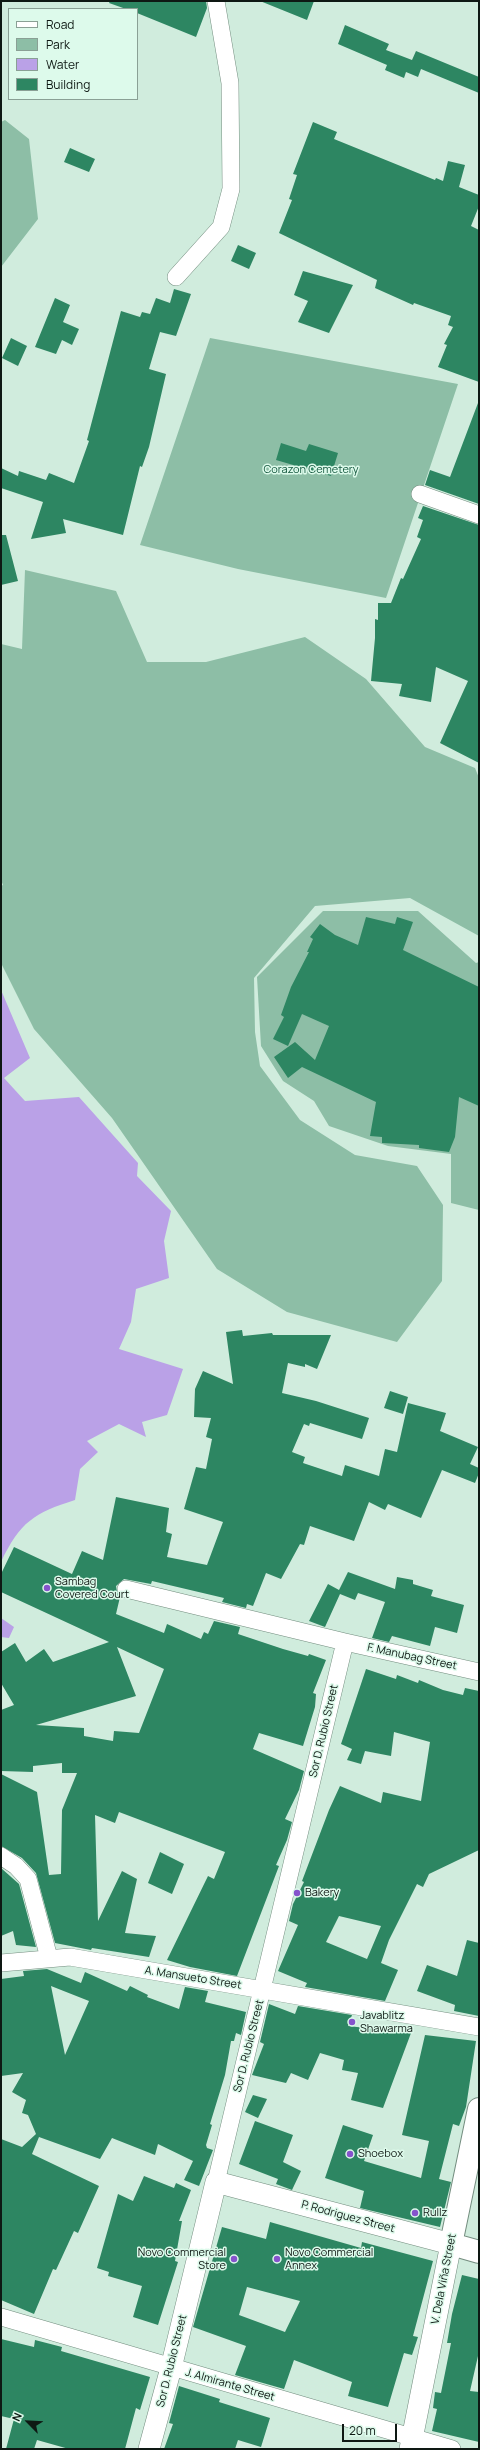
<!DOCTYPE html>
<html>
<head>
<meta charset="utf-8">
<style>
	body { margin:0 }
	#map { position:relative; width:480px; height:2450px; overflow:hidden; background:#d0ecdd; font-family:Manrope,sans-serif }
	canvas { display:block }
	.frame { position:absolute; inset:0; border:2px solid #0e1813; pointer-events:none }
	.legend { position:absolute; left:8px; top:8px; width:130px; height:92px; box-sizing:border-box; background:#ddfaeb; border:1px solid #8aa095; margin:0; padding:5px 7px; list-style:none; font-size:12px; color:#0e1813 }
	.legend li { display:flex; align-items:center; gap:8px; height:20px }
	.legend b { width:20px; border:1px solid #8aa095 }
	.north { position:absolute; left:8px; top:2402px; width:40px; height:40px; -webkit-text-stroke:3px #ddfaeb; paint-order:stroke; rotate:294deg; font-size:11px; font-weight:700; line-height:16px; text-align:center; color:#0e1813 }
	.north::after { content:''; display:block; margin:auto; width:14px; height:18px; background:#0e1813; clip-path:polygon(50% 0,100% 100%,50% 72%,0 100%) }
	.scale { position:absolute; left:342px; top:2424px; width:55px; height:18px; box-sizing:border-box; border:2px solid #0e1813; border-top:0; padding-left:5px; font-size:12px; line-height:14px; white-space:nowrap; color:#0e1813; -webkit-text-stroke:3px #ddfaeb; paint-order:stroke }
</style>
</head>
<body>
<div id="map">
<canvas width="480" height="2450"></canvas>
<div class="frame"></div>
<ul class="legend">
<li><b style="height:5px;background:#fff"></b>Road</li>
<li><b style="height:11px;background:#8dbea6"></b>Park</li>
<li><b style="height:11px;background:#baa1e7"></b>Water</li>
<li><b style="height:11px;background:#2d8662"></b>Building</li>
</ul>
<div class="north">N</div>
<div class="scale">20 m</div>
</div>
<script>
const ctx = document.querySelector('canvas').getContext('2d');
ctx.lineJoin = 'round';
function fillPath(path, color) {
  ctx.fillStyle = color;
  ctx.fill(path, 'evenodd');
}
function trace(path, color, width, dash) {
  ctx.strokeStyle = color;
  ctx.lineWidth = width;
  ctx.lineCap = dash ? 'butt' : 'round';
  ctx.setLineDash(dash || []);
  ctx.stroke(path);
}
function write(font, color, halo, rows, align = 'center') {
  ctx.font = font + ' Manrope,sans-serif';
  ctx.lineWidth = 3;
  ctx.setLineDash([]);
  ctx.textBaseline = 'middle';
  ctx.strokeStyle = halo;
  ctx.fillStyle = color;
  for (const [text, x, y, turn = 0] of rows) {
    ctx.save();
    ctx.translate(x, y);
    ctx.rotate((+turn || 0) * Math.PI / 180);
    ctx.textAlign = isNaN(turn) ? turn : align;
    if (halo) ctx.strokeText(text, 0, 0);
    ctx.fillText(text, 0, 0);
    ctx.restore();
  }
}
fillPath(new Path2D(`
	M5 120 29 139 38 219 1 267V122Z
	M210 338 458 384 386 598 238 569 140 545Z
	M25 570 116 591 147 662H206L305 637 366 679 425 747 475 768 479 778V936L410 898 315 906 254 978 255 1032 260 1066 300 1120 355 1155 417 1166 443 1205 442 1281 397 1342 287 1312 217 1269 112 1118 34 1029 1 963V886L3 885 1 880V644L22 649Z
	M323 911H418L476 963 479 962V1210L451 1203V1154L388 1146 329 1126 314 1101 283 1081 261 1046 257 977Z`), '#8dbea6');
fillPath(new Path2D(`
	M1 990 30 1058 4 1078 25 1101 79 1097 138 1163 137 1176 171 1211 164 1241 169 1278 136 1289 131 1322 119 1349 183 1369 167 1415 142 1422 146 1437 119 1424 87 1441 98 1452 80 1469 75 1500C34 1513 20 1522 1 1562Z
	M1 1618 14 1627 9 1638 1 1637Z`), '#baa1e7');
fillPath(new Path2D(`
	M110 1H206L207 8 196 37 137 13V9H126L109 3Z
	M260 1H314L307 20Z
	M345 25 389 44 386 50 412 60 416 51 479 77V93L421 69 418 77 406 72 404 78 385 70 387 65 338 44Z
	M313 122 337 132 334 139 435 180 436 178 443 181 448 161 465 165 459 187 479 195V206L471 226 479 230V382L438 367 447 345 444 344 453 327 448 325 451 316 414 303 413 305 375 288 377 280 279 233 292 200 289 199 297 175 293 174Z
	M70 148 95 159 89 172 64 162Z
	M238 245 256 253 249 269 231 261Z
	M303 271 353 285 329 333 298 322 308 301 294 295Z
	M174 289 191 294 176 336 160 332 149 369 166 374 149 447 142 467 140 466 123 535 63 519 66 533 31 539 43 502 1 488V468L18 476 19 471 46 480 49 473 74 483 89 441 87 440 121 311 140 317 142 312 150 314 156 298 170 303Z
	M55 298 70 305 63 322 79 329 72 345 62 340 56 354 35 347Z
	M11 338 27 346 18 366 2 358Z
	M478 403H479V504L425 485 430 470 450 477Z
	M281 443 306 451 309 444 338 453 331 476 276 460Z
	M423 506 479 525V763L440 743 468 681 436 667 431 702 399 696 402 684 371 681 375 638V619L378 620V603H391L401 578 403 579 421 539 417 537 423 520 418 518Z
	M1 535H6L18 581 1 585Z
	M366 917 395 924 397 917 413 922 403 950 479 987V1106L459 1097 455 1137 449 1152 419 1148V1145L382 1143V1137L370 1136 376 1102 302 1067 288 1078 274 1057 295 1042 315 1060 329 1026 302 1014 288 1046 273 1039 284 1017 281 1015 291 987 309 952H307L313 939 310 937 320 924 335 935 358 945Z
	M242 1330 243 1336 272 1333 273 1335H331L317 1369 305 1364V1367L288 1363 282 1393 316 1401 369 1418 362 1439 310 1423 309 1426 304 1424 292 1452 305 1457 303 1463 342 1476 345 1465 379 1476 385 1449 397 1452 408 1403 446 1413 440 1431 478 1447 470 1464 479 1468V1473L475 1483 442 1470 421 1518 388 1504 385 1510 369 1502 354 1541 310 1526 304 1545 300 1544 281 1579 266 1573 253 1606 247 1604 246 1608 222 1602 224 1598 152 1581 151 1584 124 1579 116 1586 117 1592 120 1597 116 1614 164 1633 167 1624 201 1639 204 1632 208 1634 214 1621 240 1627 238 1634 283 1649 308 1656 309 1654 326 1660 313 1693 316 1694 315 1707 303 1746 259 1733 253 1749 304 1771 299 1790 285 1819 292 1822 287 1840 276 1865 279 1866 237 1976 190 1967 167 1960 208 1876 214 1879 225 1852 119 1812 115 1823 95 1815 98 1921 122 1871 137 1879 125 1933 156 1936 149 1957 92 1948 91 1950 55 1943 36 1873 22 1858 1 1846V1774L37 1792 49 1875 61 1874 62 1810 77 1773H62V1763L33 1766V1772L1 1771V1710L14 1705 1 1683V1652L15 1643 26 1662 44 1649 53 1662 109 1642 1 1592V1574L14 1547 72 1574 82 1551 103 1560 116 1497 169 1508 166 1532 172 1534 167 1557 207 1565 223 1522 184 1509 196 1467 206 1469 212 1439 206 1437 211 1418 194 1417 195 1389 203 1371 233 1384 226 1332ZM117 1647 164 1669 139 1733 114 1731 113 1741 84 1736V1728L36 1725 136 1696Z
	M390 1391 408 1397 403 1414 384 1408Z
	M348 1572 395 1589 397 1577 413 1580V1584L433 1590 431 1596 464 1605 457 1633 435 1627 430 1646 392 1636 389 1642 372 1638 385 1602 358 1593 355 1600 340 1594 325 1627 309 1621 328 1584 339 1590Z
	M366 1669 396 1679 397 1675 418 1683 419 1680 443 1690 463 1695 465 1688 479 1691V1850L429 1874 423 1887 417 1884 389 1940 381 1963 398 1970 385 2001 305 1987 307 1983 278 1971 298 1925 289 1921 293 1904 304 1882 302 1881 329 1810 340 1786 381 1803 383 1792 421 1801 430 1742 394 1732 391 1756 365 1751 361 1764 347 1760 352 1749 341 1744ZM339 1916 381 1926 367 1959 326 1942Z
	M160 1852 184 1864 172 1894 148 1883Z
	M1 1868 19 1884 36 1947 16 1945 13 1931 1 1936Z
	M467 1940 479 1943V2016L454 2011 455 2005 417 1991 427 1965 457 1976Z
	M47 1969 81 1983 85 1972 127 1991 130 1986 148 1995 147 1997 179 2009 185 1987 208 1991 205 2002 246 2012 241 2035 236 2033 234 2041H231L225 2075 210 2124 212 2125 206 2145 207 2148 213 2150 199 2186 184 2180 193 2161 158 2144 155 2155 112 2138 100 2159 39 2137 32 2154 99 2186 78 2233 74 2231 56 2270 53 2269 34 2314 1 2300V2139L22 2147 36 2134 28 2115 22 2113 26 2100 12 2092 23 2073 1 2076V1979L24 1976 23 1971ZM51 1986 89 2001 65 2055Z
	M269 2004 295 2014 298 2006 352 2015 348 2026 411 2033 383 2108 351 2100 358 2073 342 2070 344 2060 320 2053 308 2080 291 2073 286 2083 252 2075 264 2044 260 2042Z
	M425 2035 476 2041 466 2107 459 2126 453 2124 439 2179 451 2182 440 2227 360 2208 364 2191 325 2178 343 2125 373 2135 364 2161 421 2178 429 2141 402 2135Z
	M253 2095 267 2099 258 2118 245 2112Z
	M255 2121 293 2135 283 2162 301 2171 292 2190 276 2184 278 2179 239 2164Z
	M144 2176 174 2188 176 2183 191 2190 179 2221H182L175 2261 178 2262 158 2325 133 2317 142 2286 108 2276 109 2272 97 2268 118 2194 133 2201Z
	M270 2222 361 2248 362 2242 433 2261 413 2336 418 2337 412 2355 404 2353 388 2407 348 2396 352 2382 294 2360 284 2389 235 2375 246 2346 193 2327 222 2227 266 2239ZM247 2287 300 2301 285 2332 239 2315Z
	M462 2275 479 2279 478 2356 470 2391 479 2392V2442L432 2431 437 2409 433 2408 435 2392 441 2393 451 2343H447L452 2314Z
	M1 2339 34 2347 35 2340 62 2347 61 2351 150 2377 140 2410 136 2408 125 2449H69L37 2440 34 2449H6L14 2419 1 2416Z
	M179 2386 220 2399 219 2402 270 2418 261 2447 238 2440 235 2449H164L173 2424 169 2423Z`), '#2d8662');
const minor = new Path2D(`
	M176 277 221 227 231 189 230 83 216 1
	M420 494 479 515
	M126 1589 345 1642 479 1672
	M1 1856 16 1866 28 1879 49 1958
	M1 1963 70 1957 479 2027
	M216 2182 345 1642
	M1 2317 452 2449`);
const tertiary = new Path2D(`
	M149 2449 171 2368 216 2182 451 2244 410 2449`);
const secondary = new Path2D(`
	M479 2109 451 2244 479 2252`);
trace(minor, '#738d7f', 18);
trace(tertiary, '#738d7f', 22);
trace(secondary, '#738d7f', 24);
trace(minor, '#fff', 17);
trace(tertiary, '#fff', 21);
trace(secondary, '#fff', 22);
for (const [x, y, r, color] of [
	[47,1588,4,"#8653cc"],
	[297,1893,4,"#8653cc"],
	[352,2022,4,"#8653cc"],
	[350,2154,4,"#8653cc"],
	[415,2213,4,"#8653cc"],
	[234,2259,4,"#8653cc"],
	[277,2259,4,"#8653cc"]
]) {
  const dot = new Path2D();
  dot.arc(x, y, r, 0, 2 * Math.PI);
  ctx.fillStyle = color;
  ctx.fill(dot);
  trace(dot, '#ddfaeb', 1.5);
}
write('11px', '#14573e', '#ddfaeb', [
	["Corazon Cemetery",311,470]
]);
write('11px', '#0e1813', '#ddfaeb', [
	["Sambag",55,1582],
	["Covered Court",55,1595],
	["Bakery",305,1893],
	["Javablitz",360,2016],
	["Shawarma",360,2029],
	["Shoebox",358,2154],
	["Rullz",423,2213],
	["Novo Commercial",226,2253,"right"],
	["Store",226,2266,"right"],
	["Novo Commercial",285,2253],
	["Annex",285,2266]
], 'left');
write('11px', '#0e1813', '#ddfaeb', [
	["F. Manubag Street",412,1657,12],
	["Sor D. Rubio Street",324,1731,-77],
	["A. Mansueto Street",193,1978,9],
	["Sor D. Rubio Street",249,2046,-76],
	["P. Rodriguez Street",348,2217,15],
	["V. Dela Viña Street",444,2279,-79],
	["Sor D. Rubio Street",172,2361,-76],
	["J. Almirante Street",230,2385,16]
]);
</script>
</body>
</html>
